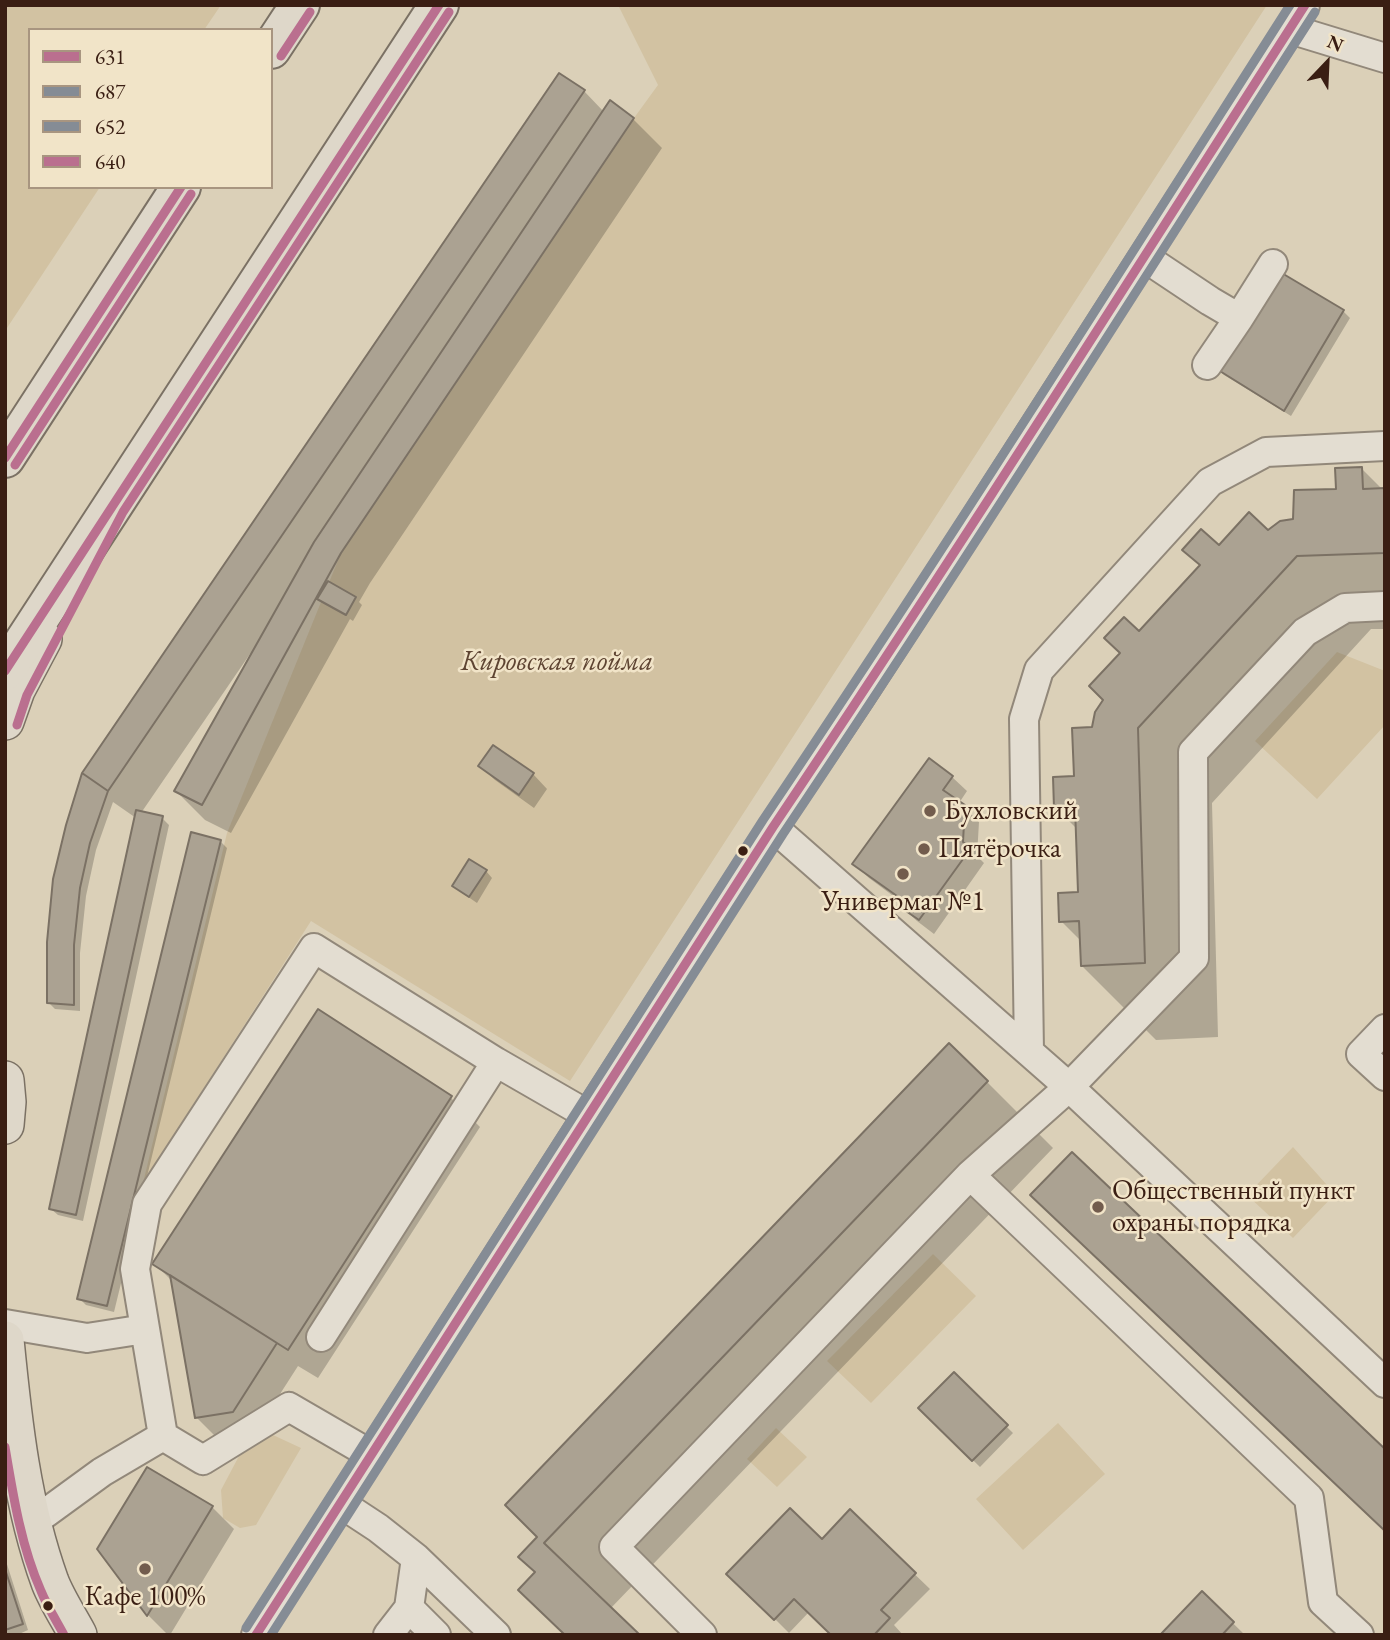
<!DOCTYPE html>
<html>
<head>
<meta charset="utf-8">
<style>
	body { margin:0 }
	#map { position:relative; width:1390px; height:1640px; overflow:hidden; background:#dbd0b8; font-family:"EB Garamond",serif }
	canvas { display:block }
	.frame { position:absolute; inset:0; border:7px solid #3a1e13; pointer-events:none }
	.legend { position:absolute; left:28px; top:28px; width:245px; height:161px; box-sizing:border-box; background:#f1e4c8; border:2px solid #a89580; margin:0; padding:9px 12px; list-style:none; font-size:21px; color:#3a1e13 }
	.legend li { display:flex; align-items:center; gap:14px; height:35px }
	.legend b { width:35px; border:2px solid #a89580 }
	.north { position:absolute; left:1292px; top:28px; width:70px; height:70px; -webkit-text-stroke:5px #f1e4c8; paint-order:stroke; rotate:23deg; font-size:19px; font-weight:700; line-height:28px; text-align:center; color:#3a1e13 }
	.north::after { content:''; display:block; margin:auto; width:24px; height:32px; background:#3a1e13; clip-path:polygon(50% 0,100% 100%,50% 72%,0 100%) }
</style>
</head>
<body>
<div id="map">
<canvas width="1390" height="1640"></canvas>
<div class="frame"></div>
<ul class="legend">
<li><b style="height:9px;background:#ba6f8f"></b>631</li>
<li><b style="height:9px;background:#858c95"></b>687</li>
<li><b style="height:9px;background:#858c95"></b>652</li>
<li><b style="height:9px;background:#ba6f8f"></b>640</li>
</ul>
<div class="north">N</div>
</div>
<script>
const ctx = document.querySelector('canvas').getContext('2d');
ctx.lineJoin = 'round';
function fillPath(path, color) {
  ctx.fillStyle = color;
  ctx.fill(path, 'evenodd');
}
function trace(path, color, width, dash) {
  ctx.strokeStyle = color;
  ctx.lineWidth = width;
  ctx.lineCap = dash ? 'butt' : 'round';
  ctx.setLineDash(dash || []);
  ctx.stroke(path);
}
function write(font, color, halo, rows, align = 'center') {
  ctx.font = font + ' "EB Garamond",serif';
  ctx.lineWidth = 5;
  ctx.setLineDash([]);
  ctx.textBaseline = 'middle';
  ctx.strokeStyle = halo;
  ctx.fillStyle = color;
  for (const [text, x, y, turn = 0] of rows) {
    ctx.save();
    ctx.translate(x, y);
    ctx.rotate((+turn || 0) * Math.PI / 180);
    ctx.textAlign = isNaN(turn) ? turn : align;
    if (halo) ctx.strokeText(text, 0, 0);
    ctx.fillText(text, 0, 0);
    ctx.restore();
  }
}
fillPath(new Path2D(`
	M5 5H221L204 30H30V187H100L5 331Z
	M618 5H1267L570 1081 311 921 143 1183 227 833 341 553 634 118 658 85Z
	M1337 652 1385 671V725L1317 799 1255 741Z
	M1293 1147 1335 1194 1293 1238 1247 1195Z
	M933 1254 976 1296 871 1403 827 1361Z
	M1058 1423 1105 1474 1023 1550 976 1499Z
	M776 1428 807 1457 777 1487 747 1459Z
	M273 1435 301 1448 256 1525 240 1528 223 1518 221 1490 239 1456Z`), '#d2c2a2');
fillPath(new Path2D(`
	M584 91 604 112 633 119 662 148 370 583 359 602 362 605 353 621 350 619 231 833 205 820 176 791 252 655 250 654 141 813 162 818 169 825 83 1221 58 1215 51 1209 136 818 113 802 96 850 86 896 80 953V1011L55 1009 48 1002 68 825Z
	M1343 311 1350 318 1291 416 1224 375 1217 368Z
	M1362 469 1383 490H1385V629H1371L1212 803 1218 1037 1156 1040 1082 966 1081 941 1061 921 1079 894 1077 829 1055 807 1076 778 1093 729 1139 634 1201 566 1185 550 1219 547 1268 532 1295 521 1338 491Z
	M480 766 533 774 547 789 534 808 495 780Z
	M952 777 967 791 959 803 979 822 977 856 984 863 934 934 917 921 902 907 904 904 869 878 855 864Z
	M220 841 227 848 114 1312 86 1305 79 1298Z
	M486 871 492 878 477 903 461 892 454 886Z
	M318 1011 451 1098 480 1127 318 1378 298 1366 255 1433 219 1440 197 1418 173 1282 154 1263Z
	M987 1082 1053 1148 610 1609 537 1572 521 1557Z
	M1033 1195 1385 1451V1531L1088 1250Z
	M954 1375 1013 1433 980 1467 920 1408Z
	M212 1507 234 1529 170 1635H168L148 1615 100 1549Z
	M850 1512 930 1589 894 1625 903 1635H833L809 1612 789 1633 729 1573 822 1541Z
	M5 1558 28 1630 17 1635H5Z
	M1202 1593 1245 1635H1163Z`), '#0003');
const building = new Path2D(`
	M559 73 585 90 108 791 82 773Z
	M610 100 634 118 341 553 202 805 174 791 314 542Z
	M1275 269 1344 310 1284 411 1215 368Z
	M1362 467 1363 489 1385 488V553L1297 556 1138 728 1145 963 1081 966 1079 921 1059 922 1058 893 1078 892 1075 807 1054 808 1053 777 1074 776 1072 728 1092 727 1095 712 1103 700 1089 686 1120 653 1104 638 1124 617 1139 631 1200 565 1182 550 1201 529 1219 545 1249 512 1268 530 1280 521 1293 519 1294 490 1336 489 1335 468Z
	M328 581 356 597 346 615 317 599Z
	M493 745 534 773 519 795 478 766Z
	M929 758 953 776 943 790 965 805 963 842 971 848 919 920 900 907 904 901 852 864Z
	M82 773 108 791 90 843 80 888 74 945V1005L47 1003V942L53 879 66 825Z
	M136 810 163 816 76 1215 49 1209Z
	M191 832 221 840 107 1306 77 1299Z
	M469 859 487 870 469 897 452 886Z
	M318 1009 452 1096 288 1350 152 1264Z
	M949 1043 988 1081 544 1543 640 1635H565L518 1590 535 1572 518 1557 537 1537 505 1505Z
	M1072 1152 1385 1449V1531L1030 1195Z
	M170 1275 277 1343 233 1412 195 1418Z
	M954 1372 1008 1425 972 1461 918 1408Z
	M147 1467 213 1506 147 1616 97 1549Z
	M790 1508 822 1539 850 1509 916 1573 881 1610 890 1618 874 1635H831L794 1599 774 1620 726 1574Z
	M5 1569 23 1624 5 1630Z
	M1202 1591 1234 1622 1222 1635H1160Z`);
fillPath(building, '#aba292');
trace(building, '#7b7164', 2);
const minor = new Path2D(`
	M1290 29 1385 58
	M1144 257 1210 301 1239 318 1273 264
	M1207 365 1239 318
	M773 827 1069 1087 1385 1383
	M1385 1029 1361 1054 1385 1076
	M1029 1051 1024 719 1039 670 1210 482 1266 452 1385 446
	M496 1062 588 1115
	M970 1175 1309 1498 1323 1602 1359 1635
	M5 1324 87 1338 145 1329
	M163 1436 135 1269 147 1204 314 948 496 1062 321 1337
	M340 1503 378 1528 416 1558 496 1635
	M32 1523 102 1472 163 1436 203 1460 289 1407 370 1454
	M409 1608 436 1635
	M256 1635 588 1115 773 827 859 699 971 526 1305 5
	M388 1635 409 1608 416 1558
	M702 1635 614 1547 970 1175 1069 1087 1194 958 1193 752 1305 632 1345 608 1385 606`);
const major = new Path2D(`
	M5 721 16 690 43 639
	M5 1080 7 1102 5 1125
	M5 1340C13 1422 22 1505 50 1582 57 1600 69 1618 78 1635`);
const highway = new Path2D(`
	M271 49 300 5
	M5 458 181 187
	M5 671 439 5`);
trace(minor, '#92887a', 32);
trace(major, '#7b7164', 40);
trace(highway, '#7b7164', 42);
trace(minor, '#e3ddd1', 28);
trace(major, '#ded7c9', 37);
trace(highway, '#ded7c9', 38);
trace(new Path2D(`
	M5 458 181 187
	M5 671 439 5
	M256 1635 773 827C955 556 1129 280 1305 5`), '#ba6f8f', 9);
trace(new Path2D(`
	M271 1635 783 834C965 563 1139 286 1315 12`), '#858c95', 9);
trace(new Path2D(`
	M246 1628 763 820C943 552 1116 278 1290 5`), '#858c95', 9);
trace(new Path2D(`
	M281 56 310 12
	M15 465 191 194
	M17 725 27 695 123 512 449 12
	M5 1447C13 1495 21 1546 41 1591 47 1606 56 1620 64 1635`), '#ba6f8f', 9);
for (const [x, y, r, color] of [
	[930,811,7,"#725c4d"],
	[924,849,7,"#725c4d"],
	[743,851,6,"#3a1e13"],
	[903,874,7,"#725c4d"],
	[1098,1207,7,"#725c4d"],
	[145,1569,7,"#725c4d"],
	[48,1606,6,"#3a1e13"]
]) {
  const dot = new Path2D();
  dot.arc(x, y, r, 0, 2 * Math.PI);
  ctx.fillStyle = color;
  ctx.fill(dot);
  trace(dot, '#f1e4c8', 2.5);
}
write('italic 28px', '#5e4432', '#f1e4c8', [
	["Кировская пойма",557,662]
]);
write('28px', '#3a1e13', '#f1e4c8', [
	["Бухловский",944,811],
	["Пятёрочка",938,849],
	["Универмаг №1",903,902,"center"],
	["Общественный пункт",1112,1191],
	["охраны порядка",1112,1223],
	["Кафе 100%",145,1597,"center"]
], 'left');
</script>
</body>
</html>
